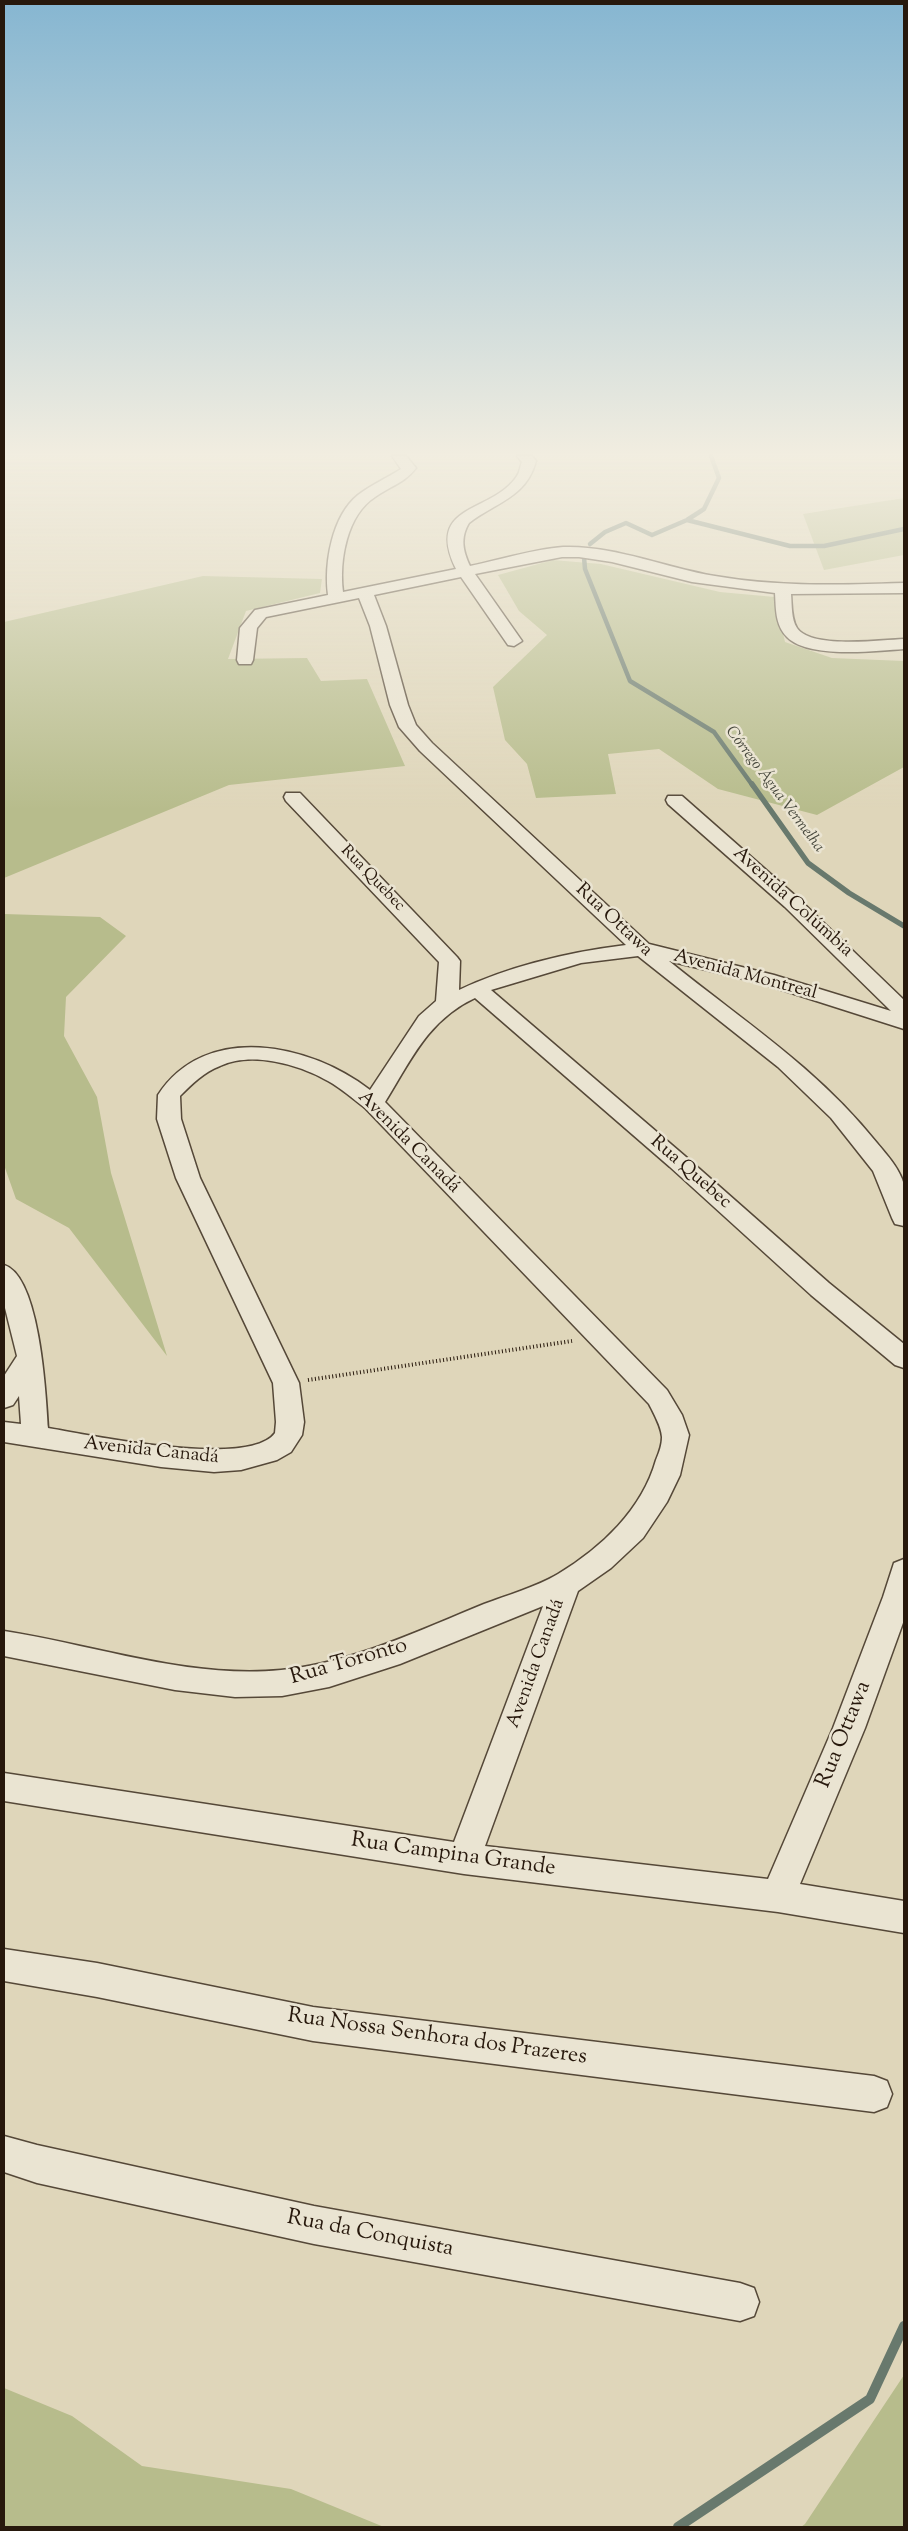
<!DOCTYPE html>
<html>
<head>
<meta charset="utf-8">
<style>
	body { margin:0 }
	#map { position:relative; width:908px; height:2531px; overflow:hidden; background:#dfd6ba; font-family:"Sorts Mill Goudy",serif }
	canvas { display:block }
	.frame { position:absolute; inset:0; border:5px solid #27180c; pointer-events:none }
</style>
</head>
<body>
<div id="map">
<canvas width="908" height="2531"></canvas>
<div class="frame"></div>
</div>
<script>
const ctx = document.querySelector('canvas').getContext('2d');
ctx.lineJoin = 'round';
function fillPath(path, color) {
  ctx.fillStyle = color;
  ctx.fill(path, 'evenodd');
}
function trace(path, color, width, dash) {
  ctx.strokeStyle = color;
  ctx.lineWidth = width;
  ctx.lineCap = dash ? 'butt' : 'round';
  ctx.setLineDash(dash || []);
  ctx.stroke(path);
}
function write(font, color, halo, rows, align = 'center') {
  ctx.font = font + ' "Sorts Mill Goudy",serif';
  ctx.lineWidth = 5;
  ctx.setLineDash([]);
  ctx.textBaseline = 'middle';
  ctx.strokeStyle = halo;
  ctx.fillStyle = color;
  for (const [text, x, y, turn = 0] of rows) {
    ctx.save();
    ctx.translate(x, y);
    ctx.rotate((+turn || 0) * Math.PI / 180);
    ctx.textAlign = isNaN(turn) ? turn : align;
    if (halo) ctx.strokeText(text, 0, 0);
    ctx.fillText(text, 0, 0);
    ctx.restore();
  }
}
fillPath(new Path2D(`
	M904 498V555L824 570 803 514Z
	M553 560 601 564 720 592 775 597 785 642 832 658 904 661V767L817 815 718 789 659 749 608 754 616 794 536 798 527 764 505 740 493 687 547 635 519 611 498 575Z
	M203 576 322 579 320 593 246 611 228 659 307 658 321 681 367 679 405 766 229 785 4 878V622Z
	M4 914 100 917 126 936 66 997 64 1036 97 1097 111 1173 167 1356 69 1228 16 1199 4 1165Z
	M904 2375V2527H801L805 2524Z
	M4 2388 72 2416 142 2466 291 2489 384 2527H4Z`), '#b7bc8c');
trace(new Path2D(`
	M687 520 790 546H824L904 529
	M590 544 605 532 626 523 652 535 687 520 704 509 719 478 711 456
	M584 557 585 569 630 681 714 732 753 786`), '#68796d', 4.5);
trace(new Path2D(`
	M752 784 808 863 849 893 904 926`), '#68796d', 5.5);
trace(new Path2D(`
	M678 2527 870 2399 904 2326`), '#68796d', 10);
const street = new Path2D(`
	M392 456H406L416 468C406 482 389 487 375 497 347 515 339 560 343 592L456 569C424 503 492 514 517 476 520 472 520 466 522 462L517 456H532L536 461C526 498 496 502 469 523 460 538 463 551 470 566 499 560 534 549 563 547 614 545 666 568 715 576 778 587 841 585 904 583V593L791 594C792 605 791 619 797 628 811 649 881 640 904 639V649C876 651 808 659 787 637 775 625 776 608 775 593L692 582 612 562 579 557H562L475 574 522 641 514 646 508 645 461 577 374 595 386 626 408 705 416 725 432 743 649 944 774 975 891 1011 785 907 668 804 666 800 668 796H682L799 899 904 1000V1029L760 983 669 961C744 1022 815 1066 877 1143 887 1155 900 1169 904 1185 907 1197 905 1214 904 1226L895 1224 892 1218 873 1171 831 1118 778 1067 638 956 581 963 491 990 686 1157 829 1283 904 1344V1368L895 1365 811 1295 670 1167 475 998C428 1020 411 1060 385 1102L667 1390 682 1415 689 1435 680 1475 667 1502 643 1538 611 1568 578 1591 485 1846 768 1879 833 1728 883 1597 894 1563 904 1559V1620L865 1728 800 1884 904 1901V1933L778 1912 464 1874 4 1801V1773L454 1842 543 1606 400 1664 329 1687 282 1696 235 1697 175 1690 4 1656V1631C95 1645 188 1679 281 1670 352 1663 420 1630 484 1604 508 1595 536 1587 558 1574 601 1548 642 1510 656 1460 659 1453 662 1445 662 1437 661 1426 654 1414 649 1404L365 1108C353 1099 341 1088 328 1081 299 1064 251 1051 220 1066 204 1072 192 1084 180 1096L181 1119 200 1178 299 1383 304 1422 302 1435 291 1452 277 1460 241 1470 214 1472 161 1467 4 1442V1422L21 1424 19 1396 13 1405 4 1408V1376L17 1356 4 1304V1265C40 1276 46 1395 48 1428 90 1435 249 1469 275 1433L276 1422 273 1383 176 1178 157 1119 158 1095C206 1021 311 1044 370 1090L419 1016 436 1001 439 962 286 801 284 797 286 793H300L457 957 460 961 459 990C510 966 569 952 626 945L420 751 399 727 390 705 370 626 359 598 266 617 257 628 253 660 251 664H239L237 660 240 628 255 610 328 595C324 563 332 516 358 495 371 485 387 478 401 469Z
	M4 1949 97 1963 313 2007 874 2076 887 2081 892 2094 887 2107 874 2112 313 2041 97 1997 4 1981Z
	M4 2136 37 2145 314 2206 740 2283 754 2288 759 2302 754 2316 740 2321 314 2244 37 2183 4 2172Z`);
trace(street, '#554838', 3);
trace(new Path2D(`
	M308 1380 572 1341`), '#27180c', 4, [1, 2.5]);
fillPath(street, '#eae4d2');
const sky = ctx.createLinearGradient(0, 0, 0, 810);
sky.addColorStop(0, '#86b6d1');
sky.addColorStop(0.56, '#f1ede0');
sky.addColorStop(1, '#f1ede000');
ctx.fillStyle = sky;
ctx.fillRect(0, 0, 908, 810);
write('italic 16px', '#47483d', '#eae4d2', [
	["Córrego Água Vermelha",774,790,53]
]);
write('16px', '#27180c', '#eae4d2', [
	["Rua Quebec",372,879,46]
]);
write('19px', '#27180c', '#eae4d2', [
	["Avenida Colúmbia",792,903,42],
	["Rua Ottawa",613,921,43],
	["Avenida Montreal",745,976,15],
	["Avenida Canadá",408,1143,45],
	["Rua Quebec",690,1173,41],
	["Avenida Canadá",151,1452,6],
	["Avenida Canadá",537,1664,-70]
]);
write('22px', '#27180c', '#eae4d2', [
	["Rua Toronto",349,1663,-16],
	["Rua Ottawa",845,1735,-68],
	["Rua Campina Grande",453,1856,8],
	["Rua Nossa Senhora dos Prazeres",437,2038,8],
	["Rua da Conquista",370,2235,11]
]);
</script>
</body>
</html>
